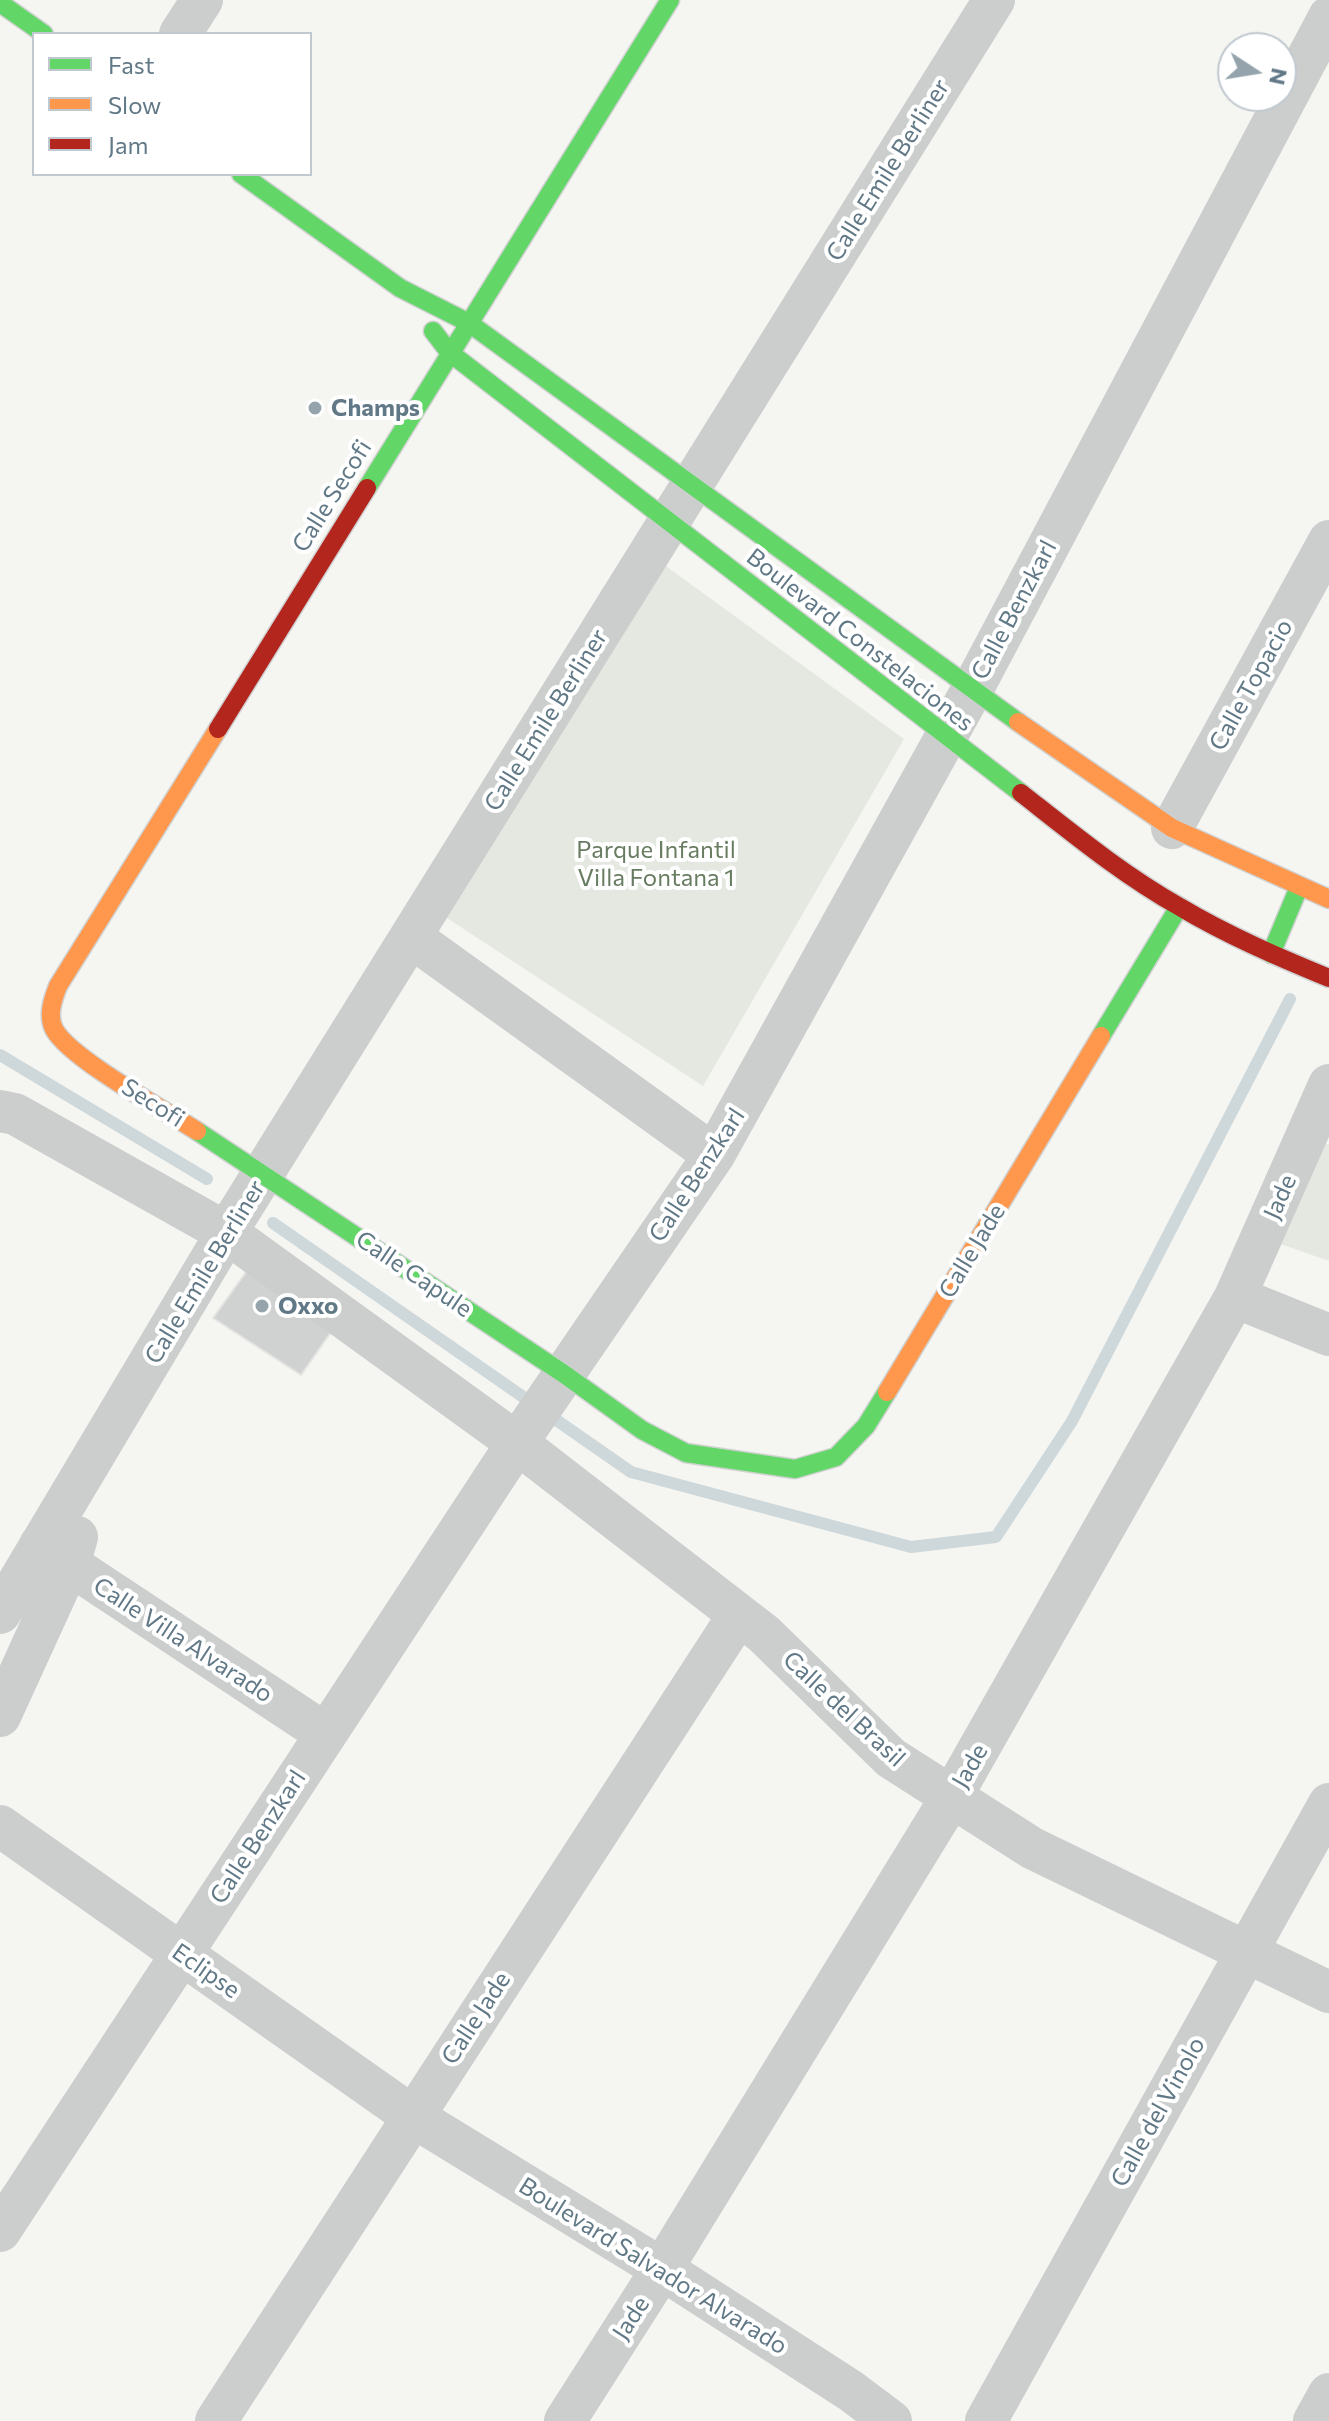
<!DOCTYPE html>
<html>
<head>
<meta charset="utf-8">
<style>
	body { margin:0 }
	#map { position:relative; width:1329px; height:2421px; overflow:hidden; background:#f5f5f2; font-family:Commissioner,sans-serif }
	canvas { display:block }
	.legend { position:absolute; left:32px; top:32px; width:280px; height:144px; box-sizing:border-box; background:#fff; border:2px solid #c0c9cf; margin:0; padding:10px 14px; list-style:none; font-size:24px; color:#617886 }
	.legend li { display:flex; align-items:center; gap:16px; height:40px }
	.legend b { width:40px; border:2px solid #c0c9cf }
	.north { position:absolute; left:1217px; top:32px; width:80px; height:80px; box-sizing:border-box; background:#fff; border:2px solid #c0c9cf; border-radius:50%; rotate:102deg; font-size:22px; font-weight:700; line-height:32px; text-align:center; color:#617886 }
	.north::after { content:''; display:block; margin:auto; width:28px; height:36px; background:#95a4ac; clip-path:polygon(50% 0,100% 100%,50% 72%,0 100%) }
</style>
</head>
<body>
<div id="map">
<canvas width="1329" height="2421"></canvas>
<ul class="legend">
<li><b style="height:10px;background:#63d668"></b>Fast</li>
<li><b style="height:10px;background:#ff974d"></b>Slow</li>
<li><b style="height:10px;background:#b3261e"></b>Jam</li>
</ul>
<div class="north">N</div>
</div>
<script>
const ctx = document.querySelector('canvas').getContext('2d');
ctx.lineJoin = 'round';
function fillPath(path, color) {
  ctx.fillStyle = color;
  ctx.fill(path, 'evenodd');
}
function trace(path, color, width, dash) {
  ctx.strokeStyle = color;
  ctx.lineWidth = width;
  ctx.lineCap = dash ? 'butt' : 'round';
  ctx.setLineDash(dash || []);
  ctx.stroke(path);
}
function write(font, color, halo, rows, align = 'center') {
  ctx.font = font + ' Commissioner,sans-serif';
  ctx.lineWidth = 8;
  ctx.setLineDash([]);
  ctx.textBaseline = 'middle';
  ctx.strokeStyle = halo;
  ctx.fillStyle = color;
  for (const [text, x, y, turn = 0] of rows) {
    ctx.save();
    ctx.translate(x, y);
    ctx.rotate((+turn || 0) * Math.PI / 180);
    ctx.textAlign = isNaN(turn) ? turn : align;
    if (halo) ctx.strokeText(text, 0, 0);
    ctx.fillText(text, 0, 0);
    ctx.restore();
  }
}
fillPath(new Path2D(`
	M663 564 904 739 703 1086 444 916Z
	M1315 1140 1329 1145V1261L1278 1243Z`), '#e4e8e0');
trace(new Path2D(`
	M0 1055 207 1179
	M273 1223 631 1472 911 1547 996 1537 1072 1421 1290 999`), '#ced8da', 12);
const building = new Path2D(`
	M249 1268 334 1328 301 1375 213 1318Z`);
fillPath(building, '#d0d2d1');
trace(building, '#e4e4e2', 2);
const fast = new Path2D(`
	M0 3 44 34
	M241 174 400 288 469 323 1018 722
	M433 331 449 352 1021 793
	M367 488 670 0
	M1271 954 1299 887
	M1101 1036 1179 907
	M197 1131 564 1374 642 1430 686 1453 795 1469 836 1457 866 1426 887 1392`);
const slow = new Path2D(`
	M1018 722 1172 828 1329 899
	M197 1131C166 1111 69 1058 54 1029 47 1015 53 999 58 986L218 729
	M887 1392 1101 1036`);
const jam = new Path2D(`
	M218 729 367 488
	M1021 793C1072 833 1123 875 1180 907 1227 935 1278 957 1329 978`);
trace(fast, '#d0d2d2', 21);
trace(slow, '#d0d2d2', 21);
trace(jam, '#d0d2d2', 21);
trace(new Path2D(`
	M180 34 202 0
	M1172 828 1329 541
	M411 937 714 1155
	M0 1111 15 1114 227 1233 517 1443 764 1634 891 1758 1032 1848 1329 1992
	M1235 1297 1329 1335
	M40 1545 326 1734
	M0 1613 236 1217 994 0
	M0 1716 69 1565 77 1537
	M0 1826 412 2116 662 2269 851 2391 891 2421
	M0 2231 517 1443 714 1155 972 690 1329 17
	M216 2421 738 1616
	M565 2421 662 2269 952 1796 1235 1297 1329 1085
	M986 2421 1329 1804
	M1314 2421 1329 2394`), '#cccece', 42);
trace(fast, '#63d668', 18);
trace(slow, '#ff974d', 18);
trace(jam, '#b3261e', 18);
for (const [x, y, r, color] of [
	[315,408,8,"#95a4ac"],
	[262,1306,8,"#95a4ac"]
]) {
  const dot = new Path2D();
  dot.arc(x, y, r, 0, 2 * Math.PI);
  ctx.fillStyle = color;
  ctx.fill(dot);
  trace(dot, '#fff', 3);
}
write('24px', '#617886', '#fff', [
	["Calle Emile Berliner",888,170,-58],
	["Calle Secofi",332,496,-58],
	["Calle Benzkarl",1014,610,-62],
	["Boulevard Constelaciones",860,640,38],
	["Calle Topacio",1251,685,-61],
	["Calle Emile Berliner",546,720,-58],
	["Secofi",153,1103,32],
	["Calle Benzkarl",697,1175,-57],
	["Jade",1280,1197,-66],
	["Calle Jade",972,1251,-59],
	["Calle Emile Berliner",205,1272,-59],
	["Calle Capule",414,1274,34],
	["Calle Villa Alvarado",183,1640,33],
	["Calle del Brasil",844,1709,43],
	["Jade",970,1766,-60],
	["Calle Benzkarl",258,1837,-57],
	["Eclipse",206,1971,35],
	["Calle Jade",476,2018,-57],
	["Calle del Vinolo",1158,2112,-61],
	["Boulevard Salvador Alvarado",653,2266,32],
	["Jade",631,2318,-57]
]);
write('bold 24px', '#617886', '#fff', [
	["Champs",331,408],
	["Oxxo",278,1306]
], 'left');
write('24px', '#687c61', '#fff', [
	["Parque Infantil",656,850],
	["Villa Fontana 1",656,878]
]);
</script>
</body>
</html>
